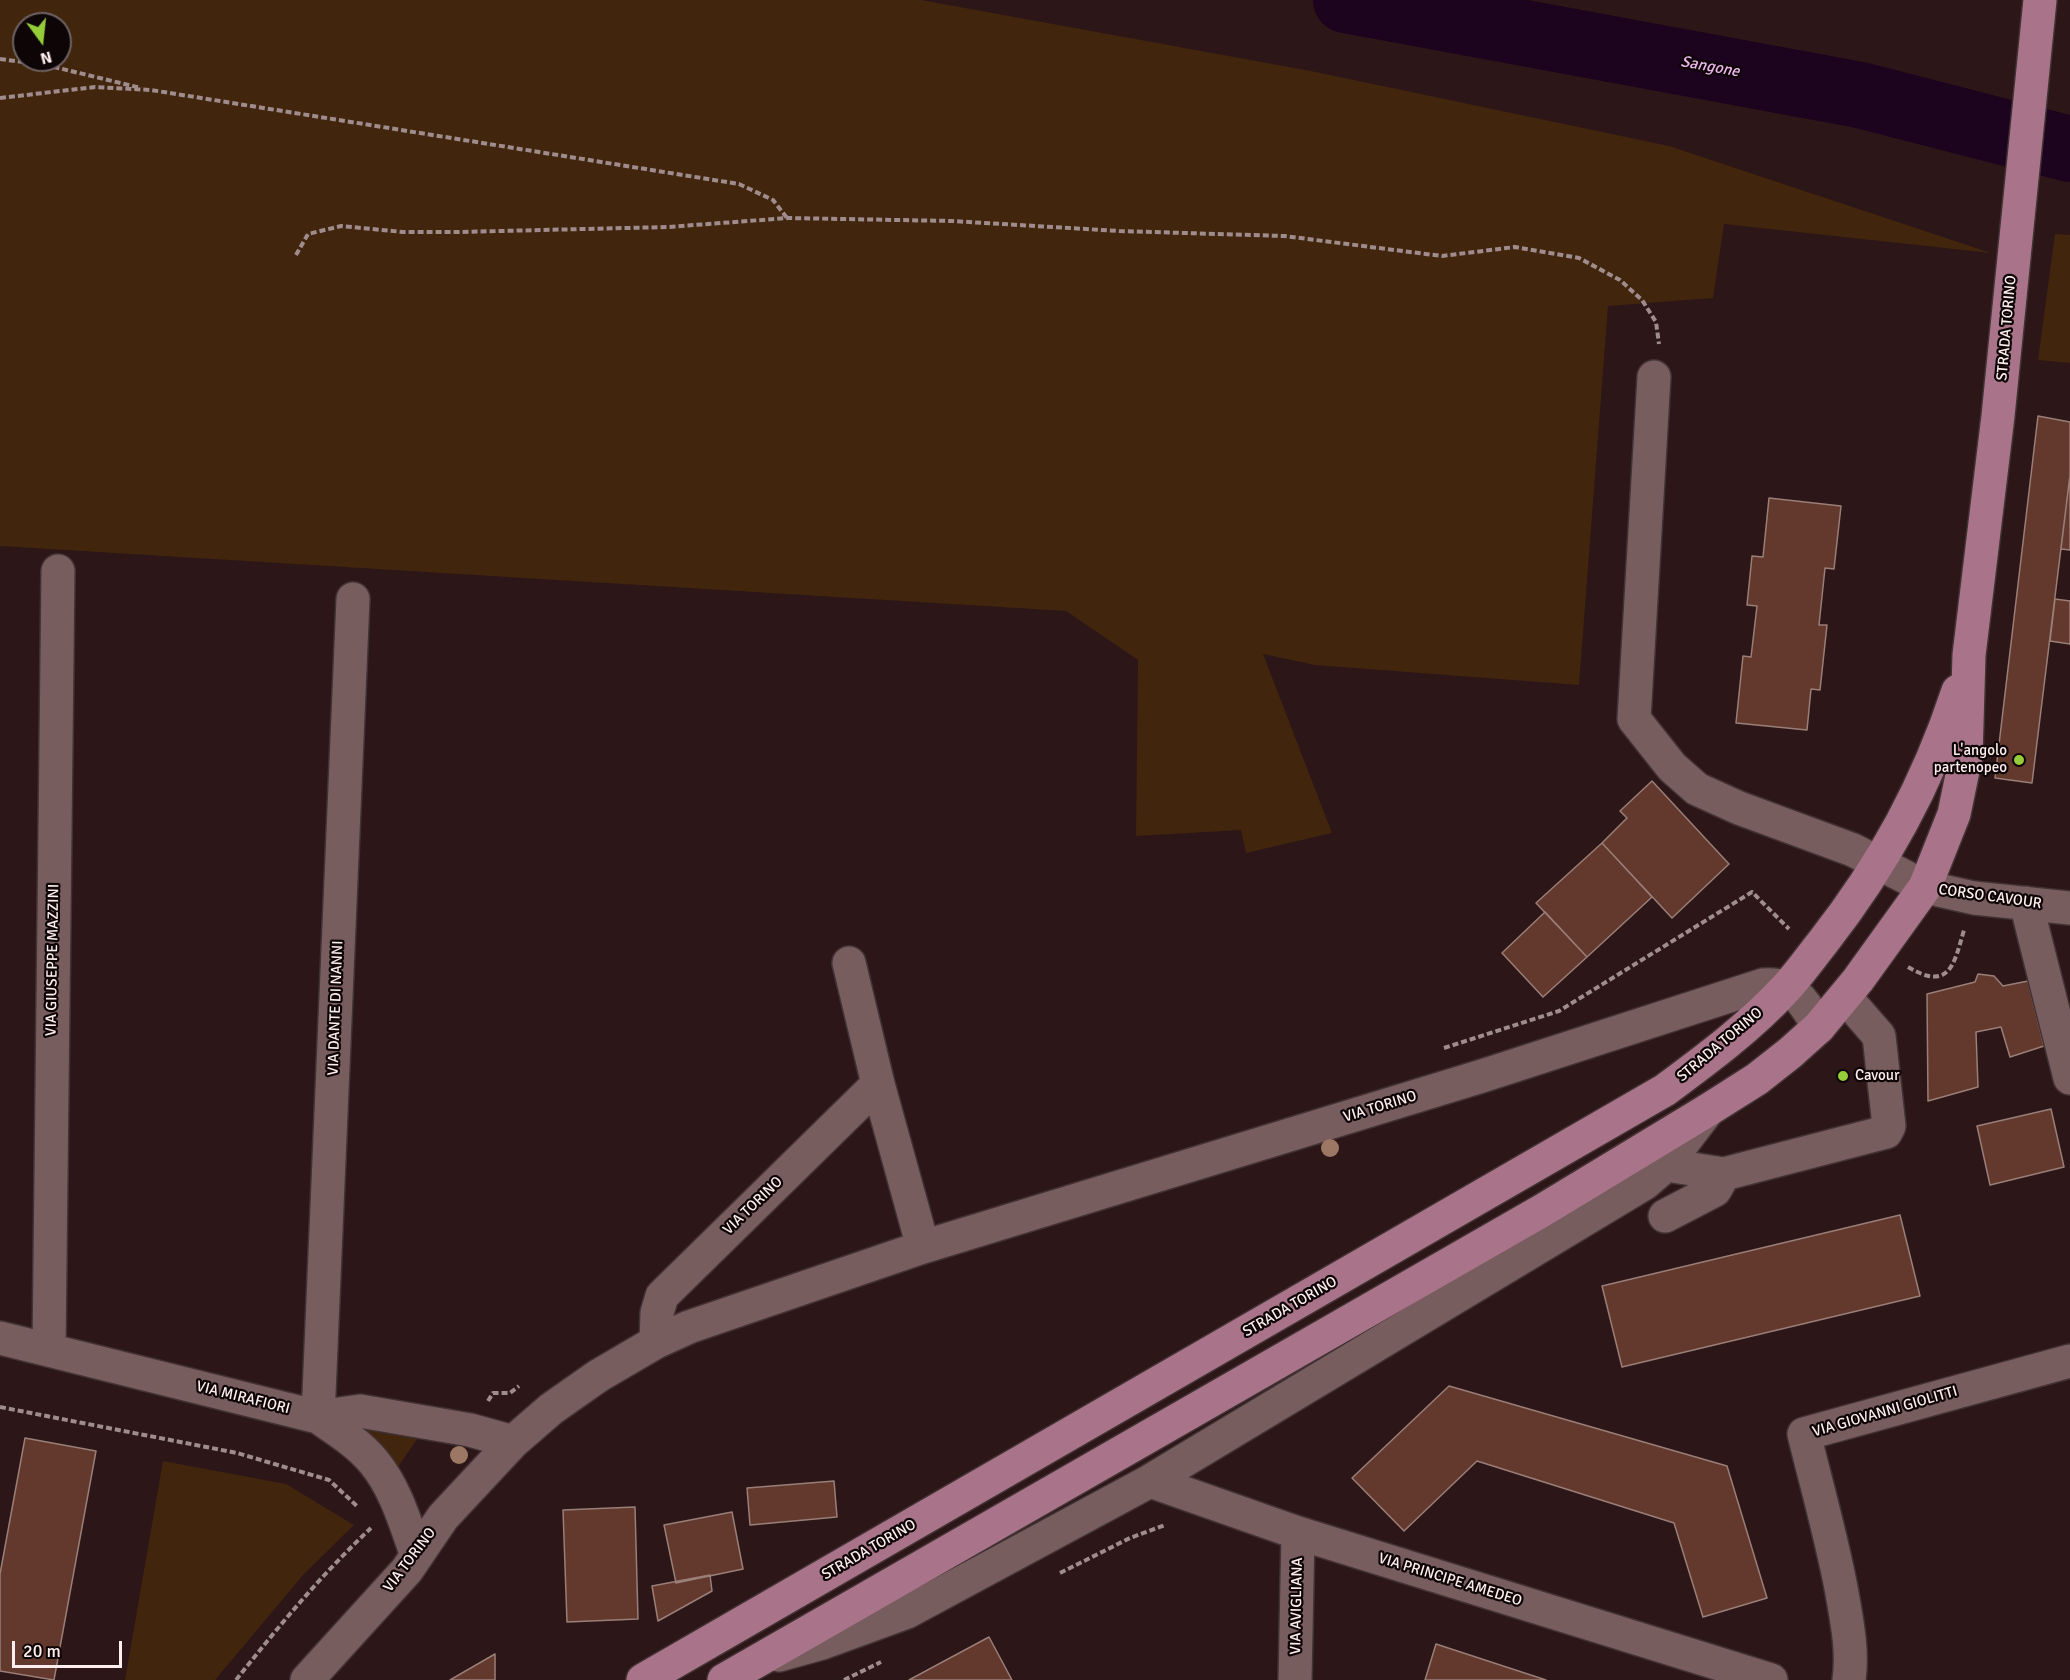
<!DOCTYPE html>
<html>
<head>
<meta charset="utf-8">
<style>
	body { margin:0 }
	#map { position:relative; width:2070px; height:1680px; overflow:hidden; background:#2c1618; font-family:Signika,sans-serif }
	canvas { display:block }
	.north { position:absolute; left:12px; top:12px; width:60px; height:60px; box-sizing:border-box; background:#0e0506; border:2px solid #6e6263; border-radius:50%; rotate:165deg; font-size:16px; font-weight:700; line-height:24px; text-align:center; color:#ffeeef }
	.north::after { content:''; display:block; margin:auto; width:21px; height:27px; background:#95cc3a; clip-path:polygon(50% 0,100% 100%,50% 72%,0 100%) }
	.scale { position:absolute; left:12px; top:1641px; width:110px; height:27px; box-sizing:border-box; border:3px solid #ffeeef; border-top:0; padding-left:8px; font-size:18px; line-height:21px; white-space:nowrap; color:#ffeeef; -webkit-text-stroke:4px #0e0506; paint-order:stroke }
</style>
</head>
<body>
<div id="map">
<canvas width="2070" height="1680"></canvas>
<div class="north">N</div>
<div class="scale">20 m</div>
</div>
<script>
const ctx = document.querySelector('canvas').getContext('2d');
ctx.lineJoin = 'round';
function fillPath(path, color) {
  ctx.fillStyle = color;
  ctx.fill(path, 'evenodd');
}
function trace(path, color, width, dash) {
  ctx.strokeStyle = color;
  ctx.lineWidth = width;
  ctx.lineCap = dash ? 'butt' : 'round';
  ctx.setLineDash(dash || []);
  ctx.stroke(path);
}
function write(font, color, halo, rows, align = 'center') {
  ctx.font = font + ' Signika,sans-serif';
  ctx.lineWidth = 4.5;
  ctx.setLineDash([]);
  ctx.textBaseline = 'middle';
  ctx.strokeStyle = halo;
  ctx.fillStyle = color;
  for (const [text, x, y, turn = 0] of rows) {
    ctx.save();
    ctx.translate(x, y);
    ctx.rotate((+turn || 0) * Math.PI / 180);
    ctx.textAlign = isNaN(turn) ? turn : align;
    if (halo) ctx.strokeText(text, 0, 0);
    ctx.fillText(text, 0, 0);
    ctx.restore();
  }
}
fillPath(new Path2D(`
	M0 0H921L1311 71 1669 146 1991 253 1724 224 1713 298 1608 306 1579 685 1315 665 1263 654 1332 833 1246 853 1241 830 1136 836 1138 660 1066 611 0 546ZM24 24H60V60H24Z
	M2055 234 2070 235V363L2038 360Z
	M339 1425 417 1439 394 1473Z
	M163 1461 286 1484 354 1525 304 1574 215 1680H125Z`), '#41250d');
trace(new Path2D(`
	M1346 0 1860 95 2070 149`), '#1c031e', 66);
const building = new Path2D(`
	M2038 416 2070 422V475L2032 783 1995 778Z
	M2069 483H2070V550L2061 549Z
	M1769 498 1841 506 1834 569 1825 568 1819 625H1827L1820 690 1811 689 1807 730 1736 723 1743 656 1751 657 1757 606 1747 605 1752 556 1763 557Z
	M2055 599 2070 601V644L2050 641Z
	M1652 781 1729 864 1672 918 1602 843 1627 818 1620 811Z
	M1602 843 1652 897 1587 957 1536 903Z
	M1545 912 1587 957 1543 997 1502 953Z
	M1978 974 1994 976 2003 986 2028 981 2044 1046 2010 1057 2001 1027 1976 1032 1978 1087 1928 1101 1927 994 1975 982Z
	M2051 1109 2064 1167 1990 1185 1977 1126Z
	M1900 1215 1920 1296 1622 1367 1602 1286Z
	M1449 1386 1727 1466 1767 1598 1703 1617 1674 1523 1477 1461 1404 1531 1352 1478Z
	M25 1438 96 1451 54 1680 0 1671V1574Z
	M834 1481 837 1517 750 1525 747 1488Z
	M635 1507 638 1619 567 1622 563 1510Z
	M732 1512 743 1569 676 1583 664 1525Z
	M710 1575 712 1591 658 1621 652 1586Z
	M989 1637 1012 1680H909Z
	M1436 1644 1546 1680H1425Z
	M495 1654V1680H450Z`);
fillPath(building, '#63382d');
trace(building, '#9a7f78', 1.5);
const minor = new Path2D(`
	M1654 377 1634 719 1672 767 1697 789 1739 808 1853 850 1925 887 1974 898 2070 908
	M2026 903 2070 1078
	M849 963 878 1084 923 1247
	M1666 1165 1724 1174 1886 1132 1889 1126 1879 1036 1845 997
	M1665 1216 1715 1190 1724 1174
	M0 1338 318 1417C337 1430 358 1443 373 1461 395 1487 405 1522 416 1553
	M656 1342 657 1313 662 1296 878 1084
	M49 1349 58 571
	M318 1417 353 599
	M318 1417 360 1411 470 1430 513 1442
	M1150 1481 1298 1533 1771 1680
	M779 1655 822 1643 907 1612 1150 1481 1645 1183 1666 1165 1708 1110
	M307 1680 407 1570 443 1517 513 1442 551 1409 598 1376 656 1342 689 1327 923 1247 1482 1076 1763 985C1795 982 1804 1003 1819 1027
	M1295 1680 1298 1533
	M1849 1680C1853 1650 1847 1622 1842 1593 1832 1539 1817 1487 1804 1434L2070 1361`);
const primary = new Path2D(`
	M643 1680 1665 1090C1707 1059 1750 1027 1786 988 1799 974 1811 957 1823 942 1884 864 1927 785 1958 691
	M724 1680 1543 1210 1708 1110 1757 1079 1790 1053 1819 1027 1858 980 1925 887 1954 814 1966 756 1969 655 1998 416 2040 0`);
trace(minor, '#423233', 36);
trace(primary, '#423233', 36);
trace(new Path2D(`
	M0 59 46 65 141 88
	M0 98 95 87 151 90 739 184 773 200 787 218
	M296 255 308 234 341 226 403 232H459L668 227 788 218 952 221 1119 231 1284 236 1442 256 1515 247 1579 258 1620 280 1642 300 1656 322 1659 344
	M1908 967C1950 992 1954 964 1964 930
	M1444 1048 1559 1011 1752 892 1789 929
	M488 1401 493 1393H510L519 1386
	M0 1407 237 1453 329 1480 358 1507
	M1060 1573 1130 1538 1165 1525
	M236 1680C278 1627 321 1575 371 1528
	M844 1680 881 1662`), '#9f8c8d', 4, [6, 3]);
trace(minor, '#785d5f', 33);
trace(primary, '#a9748a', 33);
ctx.fillStyle = '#9c7763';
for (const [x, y] of [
	[1330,1148],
	[459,1455]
]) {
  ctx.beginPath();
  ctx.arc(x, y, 9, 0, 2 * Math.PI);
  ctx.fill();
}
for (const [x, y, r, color] of [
	[2019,760,6,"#95cc3a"],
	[1843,1076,6,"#95cc3a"]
]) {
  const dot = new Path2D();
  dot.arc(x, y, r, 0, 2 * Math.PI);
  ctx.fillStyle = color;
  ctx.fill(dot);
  trace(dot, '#0e0506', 2);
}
write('15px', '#ffeeef', '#0e0506', [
	["STRADA TORINO",2007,328,-85],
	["CORSO CAVOUR",1990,897,8],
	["VIA GIUSEPPE MAZZINI",53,960,-89],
	["VIA DANTE DI NANNI",336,1008,-88],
	["STRADA TORINO",1720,1045,-40],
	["VIA TORINO",1380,1107,-17],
	["VIA TORINO",753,1206,-44],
	["STRADA TORINO",1290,1307,-30],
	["VIA MIRAFIORI",243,1398,14],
	["VIA GIOVANNI GIOLITTI",1885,1412,-16],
	["STRADA TORINO",869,1550,-30],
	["VIA TORINO",410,1560,-53],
	["VIA PRINCIPE AMEDEO",1450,1580,17],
	["VIA AVIGLIANA",1297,1606,-89]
]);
write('15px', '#ffeeef', '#0e0506', [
	["L'angolo",2007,751],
	["partenopeo",2007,768],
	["Cavour",1855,1076,"left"]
], 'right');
write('italic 16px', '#ecb7ed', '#0e0506', [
	["Sangone",1710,67,10]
]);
</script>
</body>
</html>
